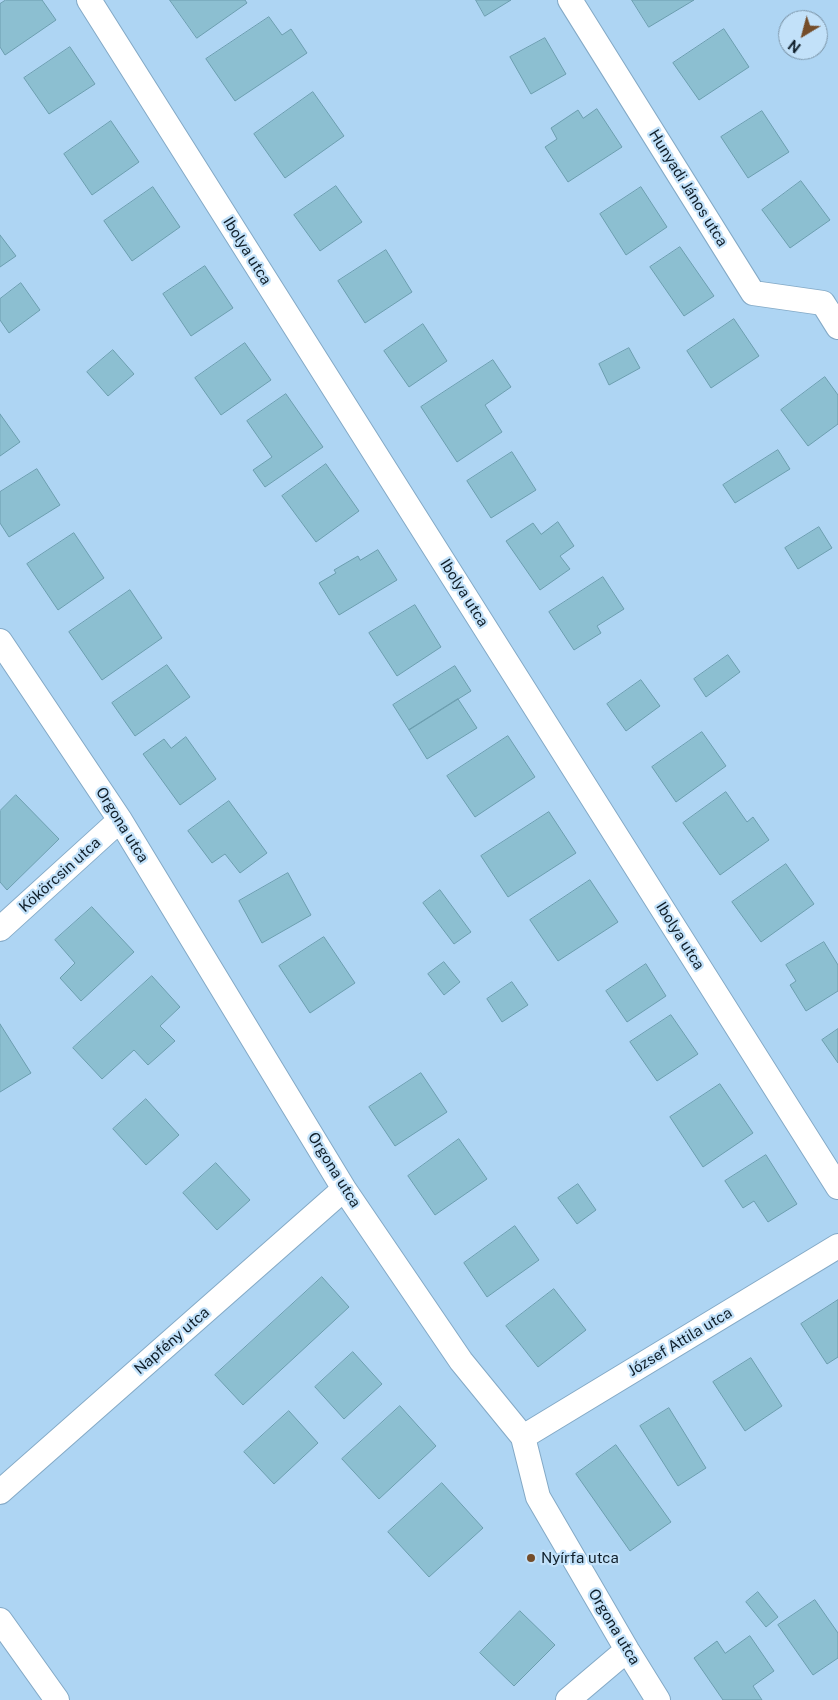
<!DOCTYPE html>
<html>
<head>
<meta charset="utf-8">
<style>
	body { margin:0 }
	#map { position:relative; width:838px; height:1700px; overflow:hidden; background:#aed5f3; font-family:"Public Sans",sans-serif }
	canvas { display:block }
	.north { position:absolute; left:778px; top:10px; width:50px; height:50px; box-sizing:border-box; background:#c2e1f9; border:1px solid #7a93a6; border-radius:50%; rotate:217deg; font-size:14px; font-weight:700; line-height:20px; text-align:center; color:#0f1e29 }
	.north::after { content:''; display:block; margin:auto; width:18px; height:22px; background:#744d2a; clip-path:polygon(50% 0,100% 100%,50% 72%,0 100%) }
</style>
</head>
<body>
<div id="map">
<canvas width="838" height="1700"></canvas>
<div class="north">N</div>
</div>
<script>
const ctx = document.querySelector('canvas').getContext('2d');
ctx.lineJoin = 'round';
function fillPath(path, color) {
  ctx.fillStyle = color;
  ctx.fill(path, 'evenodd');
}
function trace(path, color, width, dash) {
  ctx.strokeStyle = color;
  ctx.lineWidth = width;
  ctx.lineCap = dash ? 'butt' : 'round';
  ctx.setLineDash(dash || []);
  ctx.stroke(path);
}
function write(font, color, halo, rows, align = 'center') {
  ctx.font = font + ' "Public Sans",sans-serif';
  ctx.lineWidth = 4.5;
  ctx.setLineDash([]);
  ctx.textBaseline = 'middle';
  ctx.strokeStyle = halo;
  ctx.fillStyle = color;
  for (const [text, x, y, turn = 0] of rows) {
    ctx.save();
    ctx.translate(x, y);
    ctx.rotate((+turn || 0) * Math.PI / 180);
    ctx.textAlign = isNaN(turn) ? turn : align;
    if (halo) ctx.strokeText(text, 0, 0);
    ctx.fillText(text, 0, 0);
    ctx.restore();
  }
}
const building = new Path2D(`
	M6 0H42L56 20 5 55 0 47V4Z
	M170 0H245L247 3 197 38Z
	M476 0H511L485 16Z
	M632 0H694L649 27Z
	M269 17 282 35 291 29 307 53 235 101 206 59Z
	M724 29 749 67 699 100 673 63Z
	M545 38 566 74 531 94 510 57Z
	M70 47 95 84 49 114 24 78Z
	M313 92 344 136 285 178 254 134Z
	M597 109 622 147 568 182 545 147 557 139 551 128 578 110 583 118Z
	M762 111 789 152 748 178 721 137Z
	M111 121 139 162 92 195 64 154Z
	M801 181 830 220 790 248 762 210Z
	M336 186 362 222 320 251 294 215Z
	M153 187 180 227 132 261 104 221Z
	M641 187 667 227 626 255 600 214Z
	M0 235 16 256 0 267Z
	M680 247 714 296 684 316 650 267Z
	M386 250 412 292 365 323 338 281Z
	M205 266 233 308 191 336 163 294Z
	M21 283 40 310 9 333 0 320V299Z
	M734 319 759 356 711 388 687 351Z
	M423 324 447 361 409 387 384 351Z
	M245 343 271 380 221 415 195 378Z
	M629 348 640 368 609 385 599 364Z
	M113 350 134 374 108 396 87 372Z
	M493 360 511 387 485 405 502 432 457 462 421 407Z
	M825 377 838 395V424L808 446 781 410Z
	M286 394 323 447 265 487 253 470 272 457 247 421Z
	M0 414 20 442 0 456Z
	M778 450 790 469 735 503 723 485Z
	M512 452 536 490 491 518 467 481Z
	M326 464 359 511 316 542 282 496Z
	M37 469 60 505 9 537 0 523V492Z
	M558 522 574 546 560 556 570 569 540 590 506 541 533 523 541 534Z
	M819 527 832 548 798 569 785 548Z
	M74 533 104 578 58 610 27 564Z
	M378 550 397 580 339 615 319 583 336 573 334 570 358 556 360 560Z
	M603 577 624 609 597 626 601 633 574 650 549 612Z
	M130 590 162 638 102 680 69 632Z
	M415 605 441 647 397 676 369 633Z
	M728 655 740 672 706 697 694 679Z
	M167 665 190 697 135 736 112 703Z
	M455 666 471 691 409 730 393 705Z
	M641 680 660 706 626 731 607 704Z
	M458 699 477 728 427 759 409 730Z
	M702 732 726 766 676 802 652 767Z
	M508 736 535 777 475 817 447 776Z
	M186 737 216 779 180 805 143 754 164 739 171 748Z
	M726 792 747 822 753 817 769 840 720 875 683 823Z
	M16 795 59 839 7 890 0 882V811Z
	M229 801 267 853 240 873 225 854 212 863 188 831Z
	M549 812 576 853 508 897 481 856Z
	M786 864 814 904 761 942 732 902Z
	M288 873 311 915 262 943 239 901Z
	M590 880 618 922 558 961 530 920Z
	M440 890 471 932 454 944 423 903Z
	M92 907 134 952 81 1001 60 978 75 963 55 940Z
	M324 937 355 983 310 1013 279 966Z
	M824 942 838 965V991L806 1011 790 985 796 981 786 965Z
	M444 962 460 982 444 995 428 974Z
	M646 964 666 996 627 1022 606 991Z
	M152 976 180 1007 160 1026 175 1041 148 1065 134 1050 102 1079 73 1048Z
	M512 982 528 1005 502 1022 487 999Z
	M671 1015 698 1054 657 1081 630 1042Z
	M0 1024 31 1073 0 1092Z
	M838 1029V1063L822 1040Z
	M421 1073 447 1112 395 1146 369 1107Z
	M720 1084 753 1133 703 1167 670 1117Z
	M146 1099 179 1135 146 1165 113 1129Z
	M459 1139 487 1179 435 1215 408 1176Z
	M766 1155 797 1204 768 1222 754 1201 743 1208 725 1181Z
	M216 1163 250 1200 217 1230 183 1193Z
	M578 1184 596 1210 577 1224 558 1198Z
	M515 1226 539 1260 487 1297 464 1263Z
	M322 1277 349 1307 243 1405 215 1375Z
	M554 1289 586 1330 538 1367 506 1326Z
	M838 1300V1357L827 1364 801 1324Z
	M353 1352 382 1384 344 1419 315 1387Z
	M751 1358 782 1406 745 1431 713 1382Z
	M400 1406 436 1446 379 1499 342 1459Z
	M669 1408 706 1468 678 1486 640 1426Z
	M289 1411 318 1443 274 1484 244 1452Z
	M616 1445 671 1522 630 1551 576 1474Z
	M442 1483 483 1528 429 1577 388 1532Z
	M758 1592 778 1617 766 1627 746 1602Z
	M815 1600 838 1633V1658L813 1675 778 1625Z
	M520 1611 555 1645 514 1686 480 1653Z
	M750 1636 774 1671 753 1686 762 1700H723L694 1658 717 1641 725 1653Z`);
fillPath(building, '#8cbfd1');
trace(building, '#6c9eaf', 1);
const minor = new Path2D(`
	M89 0 838 1187
	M570 0 753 293 823 303 838 327
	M0 641 120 820 344 1189 461 1361 523 1437 538 1497 627 1650 658 1700
	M0 929 120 820
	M523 1437 838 1246
	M0 1492 344 1189
	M0 1620 57 1700
	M568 1700 627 1650`);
trace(minor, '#83a9c6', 26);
trace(minor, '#fff', 24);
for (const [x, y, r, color] of [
	[531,1558,5,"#744d2a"]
]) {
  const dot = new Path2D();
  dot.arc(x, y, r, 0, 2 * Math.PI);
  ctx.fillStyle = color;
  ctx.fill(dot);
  trace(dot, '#c2e1f9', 2);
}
write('15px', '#0f1e29', '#c2e1f9', [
	["Hunyadi János utca",688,188,58],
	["Ibolya utca",247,251,58],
	["Ibolya utca",464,593,58],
	["Orgona utca",122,825,58],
	["Kökörcsin utca",60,875,-42],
	["Ibolya utca",680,936,58],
	["Orgona utca",334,1170,58],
	["Napfény utca",172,1341,-41],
	["József Attila utca",680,1342,-31],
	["Orgona utca",614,1627,59]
]);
write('15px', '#0f1e29', '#c2e1f9', [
	["Nyírfa utca",541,1558]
], 'left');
</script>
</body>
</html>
